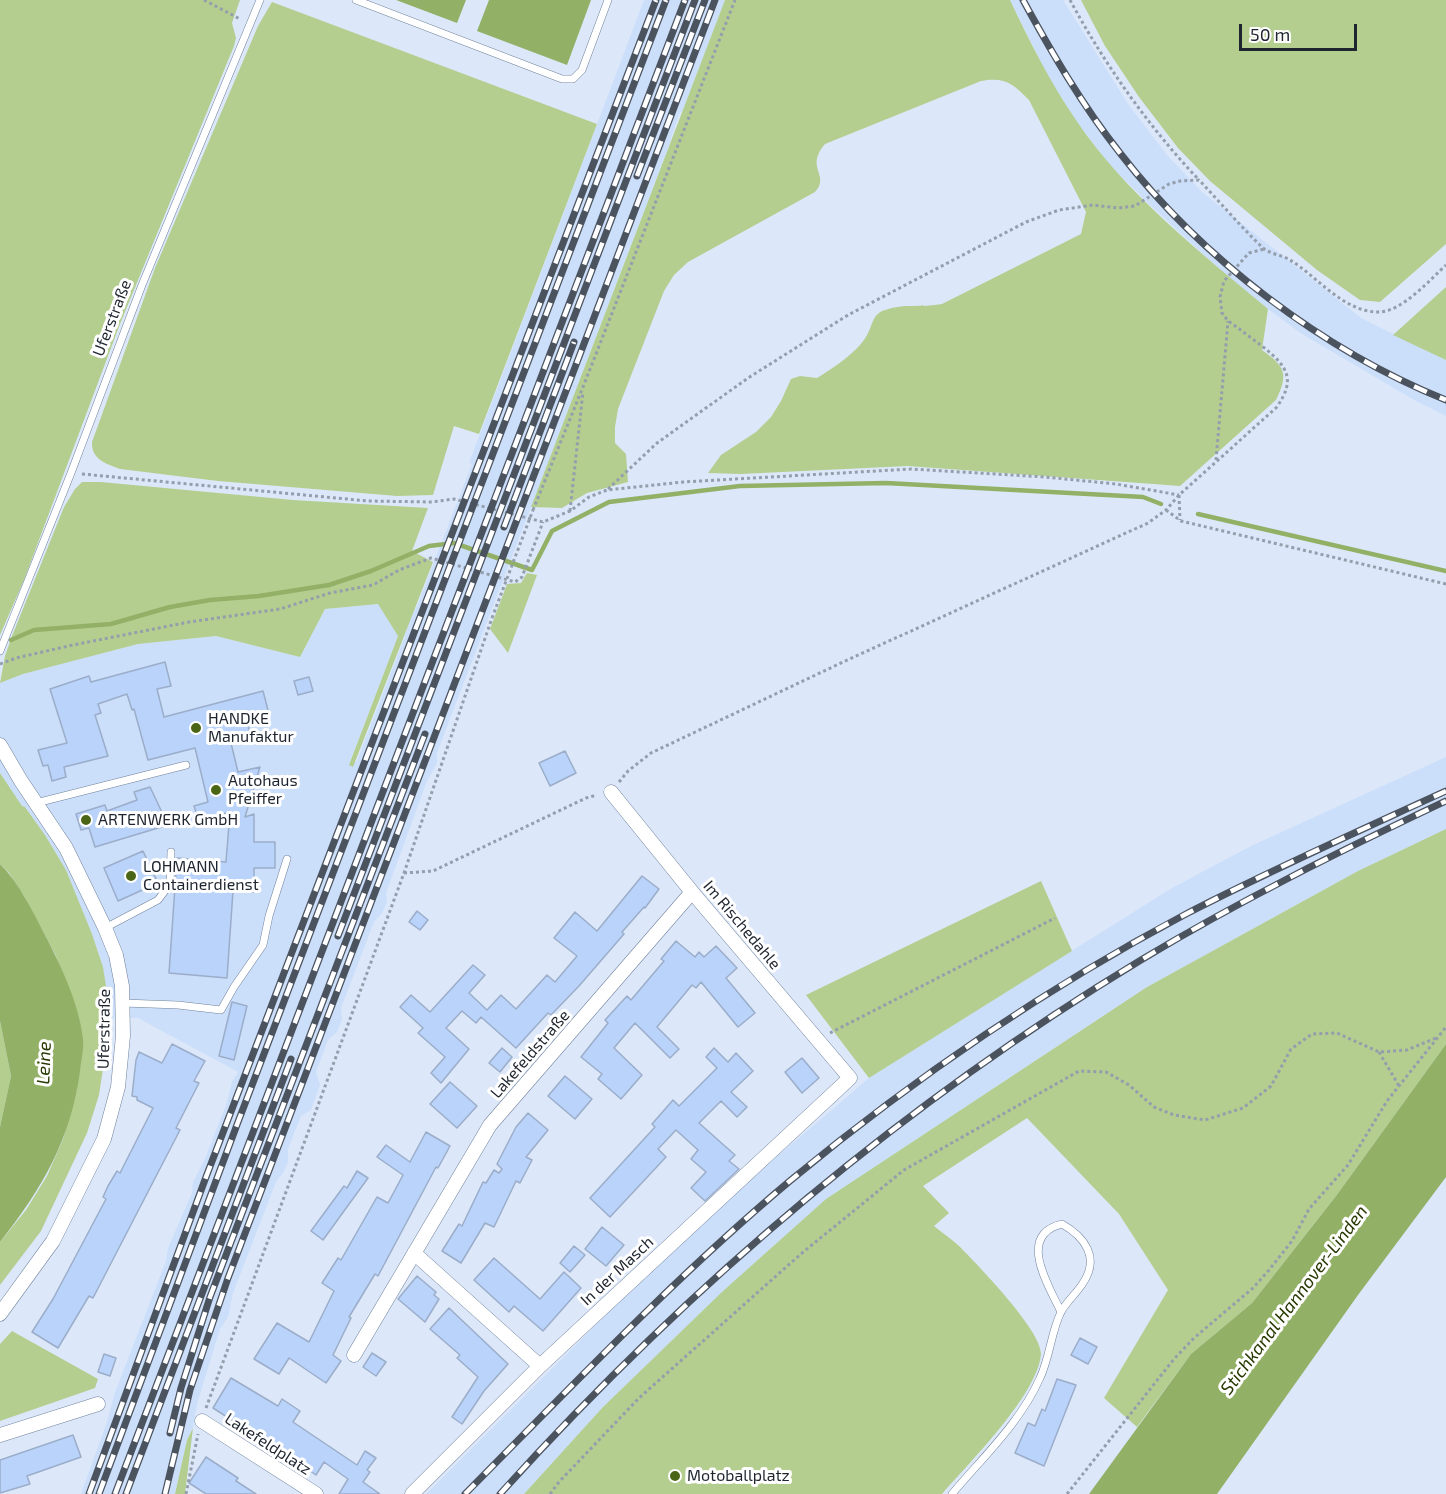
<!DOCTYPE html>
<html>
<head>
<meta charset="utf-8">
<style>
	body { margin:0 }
	#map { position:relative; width:1446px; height:1494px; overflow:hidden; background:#dce8f9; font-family:"Exo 2",sans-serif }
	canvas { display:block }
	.scale { position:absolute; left:1239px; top:24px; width:118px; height:27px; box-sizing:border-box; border:3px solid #1e252f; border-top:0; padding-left:8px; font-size:18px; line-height:21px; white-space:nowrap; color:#1e252f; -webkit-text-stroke:4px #fff; paint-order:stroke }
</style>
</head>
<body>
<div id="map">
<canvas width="1446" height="1494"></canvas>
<div class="scale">50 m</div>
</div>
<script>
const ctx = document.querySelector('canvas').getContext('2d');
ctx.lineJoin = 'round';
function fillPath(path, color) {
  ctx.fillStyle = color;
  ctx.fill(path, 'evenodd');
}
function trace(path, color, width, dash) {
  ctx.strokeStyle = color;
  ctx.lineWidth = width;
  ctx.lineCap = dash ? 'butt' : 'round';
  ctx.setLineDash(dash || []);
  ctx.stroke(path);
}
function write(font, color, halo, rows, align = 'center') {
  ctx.font = font + ' "Exo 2",sans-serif';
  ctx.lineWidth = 6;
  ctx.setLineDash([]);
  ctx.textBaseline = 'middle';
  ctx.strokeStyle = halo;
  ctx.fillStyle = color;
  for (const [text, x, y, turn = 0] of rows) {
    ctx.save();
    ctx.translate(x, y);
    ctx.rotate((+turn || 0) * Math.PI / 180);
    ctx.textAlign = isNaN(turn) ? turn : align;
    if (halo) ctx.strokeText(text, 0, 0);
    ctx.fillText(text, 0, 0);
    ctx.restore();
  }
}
fillPath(new Path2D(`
	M644 0H725L683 110 679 114 668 148 437 753V763L427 781 386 893 387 902 382 913 374 922 341 1008 342 1020 337 1032 328 1040 316 1072 320 1085 311 1110 301 1116 288 1149V1162L283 1173 276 1182 233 1293 228 1317 220 1329 197 1404 193 1428 187 1440 175 1494H81L107 1422 114 1395 166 1261 168 1248 192 1193 193 1182 204 1161 226 1105 232 1082 238 1072 138 1018 106 1017V986L103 967 92 934 66 870 45 835 25 807 22 806 0 773V683L23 674 138 644 216 636 300 657 325 609 378 604 398 636 349 764 357 761 404 639 411 616 417 606 472 464 469 463Z
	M1010 0H1063L1128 104 1167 155 1202 192 1361 318 1446 360V416L1416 401 1302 334 1268 309 1220 270 1147 202 1109 164 1077 122 1049 78Z
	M1446 757V829L1358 871 1147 987 826 1199 723 1291 603 1407 524 1494H426L623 1298 753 1177 869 1078 1172 888 1251 846Z`), '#cbdefa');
fillPath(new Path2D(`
	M0 0H240L232 23 236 38 234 46 120 324 24 580 0 635Z
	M725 0H1010C1030 42 1050 82 1076 120 1124 192 1202 254 1268 309L1262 350C1285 366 1289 374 1276 400L1180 486 908 466 741 474 708 473 721 455 756 432 771 417 781 401 791 379 800 376 817 378C832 369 859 351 867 335 873 325 872 314 885 310 903 303 923 308 942 304L1081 234 1086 212 1029 100C1012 83 1005 77 981 81L825 144C804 168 831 175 815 192L688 262 674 275 664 291 618 409 615 427V443L626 454 628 482 587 493 562 508 531 507Z
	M1081 0H1446V244L1380 302 1360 300 1317 270 1210 181 1178 148 1139 97 1105 46Z
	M272 2 597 124 479 434 454 426 433 495 397 496 218 481 120 469C106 464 91 459 92 442L155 268 258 26Z
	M1446 287V360L1393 335Z
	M82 482H101L293 500 428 508 412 551 433 562 353 767 349 765 398 636 378 604 325 609 300 657 216 636 138 644 23 674 0 683 5 656 12 636 64 507 75 489Z
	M527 573 537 575 508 653 490 629 507 584 521 583Z
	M0 773 22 806 25 807 45 835 66 870 92 934 103 967 106 986V1049L99 1095 87 1133 41 1231 0 1285V1242L26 1210 47 1176 63 1139 77 1089V1012L69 988 55 954 24 896 9 873 0 864Z
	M1446 829V1044L1336 1196 1252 1303 1191 1354 1137 1427 1104 1398 1168 1290 1119 1214 1027 1118 923 1186 949 1213 934 1226C942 1233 952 1239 959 1246 977 1264 1042 1331 1041 1354 1038 1394 969 1463 942 1494H524L603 1407 723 1291 826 1199 1147 987 1358 871Z
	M1041 881 1072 951 869 1078 806 995Z
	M0 1021 11 1076 0 1127Z
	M12 1331 98 1379 95 1388 0 1421V1344Z
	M193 1428 185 1494H175L187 1440Z`), '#b4ce8f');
fillPath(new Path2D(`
	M396 0H466L457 23Z
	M489 0H591L567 65 477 31Z
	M0 864C20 884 33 912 46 937 62 968 79 1004 83 1039 84 1049 81 1061 80 1071 71 1139 42 1189 0 1242V1127L11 1076 0 1021Z
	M1446 1044V1177L1358 1295 1217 1494H1089L1191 1354 1252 1303 1336 1196Z`), '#93b067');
trace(new Path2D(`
	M1198 514 1446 571
	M11 640 34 630 111 624 170 607 210 600 259 596 329 585 371 571 429 546 454 543 532 570 552 531 609 502 740 486 886 483 1125 496 1143 497 1161 504`), '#93b067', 4.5);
const building = new Path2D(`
	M165 662 171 686 157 689 164 717 263 691 269 714 247 720 250 734 230 739 238 772 260 767 245 817 254 814V842H275V868H254V892L233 891 227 978 169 973 177 858 226 862 230 812 199 821 194 806 208 802 195 748 148 760 134 709 132 710 127 694 98 704 101 713 95 715 108 756 64 767 66 777 52 781 48 765 43 766 38 750 67 743 50 689 89 676 91 682Z
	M309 677 313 691 298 695 294 681Z
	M565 751 576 773 550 786 539 763Z
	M150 787 168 825 95 847 89 828 81 830 76 814 105 805 107 811 137 800 134 792Z
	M143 851 158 883 118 901 104 868Z
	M642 876 659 889 645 908 644 907 622 932 624 934 579 986 551 1015 548 1013 516 1048 481 1017 476 1023 462 1011 446 1028 469 1049 441 1083 431 1073 445 1057 418 1033 423 1028 400 1007 411 995 430 1012 473 965 485 975 469 993 487 1010 501 995 516 1009 547 975 555 982 577 956 554 938 575 912 597 931Z
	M417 911 428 920 420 930 409 922Z
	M676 941 695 957 699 952 704 957 716 946 737 968 726 978 755 1013 738 1027 701 982 696 988 692 985 657 1027 679 1049 670 1058 635 1023 614 1048 642 1075 621 1099 598 1079 602 1074 581 1057 608 1023 605 1020 627 996 631 1000 664 961 661 959Z
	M232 1002 247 1006 234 1060 219 1056Z
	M172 1044 205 1061 194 1081 199 1083 176 1128 180 1130 93 1298 89 1296 58 1348 32 1332 53 1299 106 1199 103 1197 108 1186 117 1171 120 1173 153 1108 137 1100V1097L132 1096 136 1060 139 1052 162 1063Z
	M502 1048 512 1057 500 1072 489 1063Z
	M714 1048 728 1062 736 1053 753 1071 731 1092 747 1107 737 1117 721 1101 699 1123 735 1155 729 1161 739 1169 705 1201 691 1188 706 1172 691 1159 698 1150 676 1130 658 1149 666 1157 610 1217 590 1198 655 1127 652 1124 673 1100 679 1106 717 1068 706 1057Z
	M802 1058 819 1078 802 1093 785 1072Z
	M565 1076 592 1099 575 1119 548 1096Z
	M450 1082 477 1106 457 1128 430 1104Z
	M528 1113 548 1130 526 1157 532 1160 520 1183 516 1181 494 1227 485 1223 461 1263 442 1251 459 1224 462 1226 483 1182 486 1183 494 1170 499 1173 502 1169 497 1164 516 1127Z
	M426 1132 450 1146 438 1168 436 1167 378 1276 375 1274 349 1317 351 1318 333 1355 341 1361 326 1383 289 1358 279 1374 254 1359 277 1323 309 1342 334 1291 322 1283 338 1258 341 1260 377 1197 388 1203 403 1175 377 1157 386 1145 410 1162Z
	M357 1171 368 1178 323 1240 311 1231 344 1186 347 1188Z
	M602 1227 624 1245 606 1266 585 1249Z
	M574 1246 585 1255 570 1272 560 1263Z
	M494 1258 540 1299 564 1272 581 1288 543 1331 514 1306 509 1312 474 1280Z
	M417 1276 436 1292 434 1295 439 1299 425 1322 398 1299Z
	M449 1308 508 1364 484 1391 462 1424 452 1417 478 1377 457 1358 460 1355 430 1329Z
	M1080 1338 1097 1347 1088 1364 1071 1355Z
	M372 1353 386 1362 376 1376 363 1367Z
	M104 1354 116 1358 110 1376 98 1372Z
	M231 1378 278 1406 282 1399 300 1411 293 1422 357 1465 365 1451 376 1458 367 1470 370 1472 363 1482 380 1494H339L348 1479 324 1462 316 1475 291 1458 293 1456 242 1424 241 1426 213 1408Z
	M1057 1379 1076 1385 1044 1466 1015 1453 1028 1423 1035 1426 1042 1409 1045 1411Z
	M73 1435 81 1457 27 1476 30 1484 0 1493V1460Z
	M206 1457 238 1478 236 1481 256 1494H206L189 1483Z`);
fillPath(building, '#b9d3fb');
trace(building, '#9badc9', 1.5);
const service = new Path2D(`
	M356 0 562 79H573L582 70 608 0
	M0 651 71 473 142 285 260 0
	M36 803 186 765
	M105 928 158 900 170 884 171 852
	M123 1003 178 1005 221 1010 234 987 263 945 269 916 287 859
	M952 1494C983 1457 1020 1423 1040 1378 1050 1357 1051 1332 1061 1312 1066 1302 1077 1293 1083 1283 1100 1258 1085 1237 1062 1224 1016 1235 1049 1286 1061 1312`);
const minor = new Path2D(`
	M0 745 21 781 66 848 105 928 116 955 122 986 123 1036 118 1087 104 1139 53 1241 0 1314
	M414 1253 540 1366
	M354 1355 490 1125 692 892
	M202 1421 316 1494
	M0 1435 98 1404
	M412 1494 540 1366 850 1078 692 892 611 792`);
trace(service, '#71829c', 8);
trace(minor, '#71829c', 15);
trace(new Path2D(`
	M204 0 240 19
	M1070 0C1105 65 1149 127 1199 180
	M1216 460 1228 321
	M82 474 368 501 432 502 454 499 543 522 570 511 589 497 607 490 683 482 911 469 1045 477 1116 484 1179 495
	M608 489 657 443 748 378 848 315 1026 222 1059 210 1093 205 1118 208 1135 206 1169 184 1180 181 1199 180C1220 202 1240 226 1262 247 1269 254 1282 255 1290 260 1318 277 1344 313 1380 312 1402 311 1430 280 1446 265
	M1179 495 1180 520
	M533 510 583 387 735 0
	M1166 510 1181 521 1446 584
	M570 511 583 392
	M0 664 16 658 73 645 189 622 280 609 330 593 373 585 399 570 431 558 515 582 522 577 543 522
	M619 782 628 771 651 753 843 662 1148 523 1166 510 1179 495 1276 408C1297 379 1287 366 1262 346 1251 338 1240 329 1228 321L1222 313 1220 297 1224 281 1249 253 1264 249
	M404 873 433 871 586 798 597 795
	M830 1033 1055 918
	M1379 1052 1399 1086
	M206 1408 404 873 492 618
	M186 1494 198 1434
	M550 1494 559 1482 639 1398 802 1253 904 1170 1079 1071 1106 1072 1129 1085 1154 1107 1174 1115 1205 1120 1243 1108 1271 1086 1291 1049 1312 1034 1337 1033 1379 1052 1407 1050 1436 1038
	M1067 1494 1174 1359 1194 1338 1253 1288 1269 1270 1292 1241 1309 1209 1348 1165 1387 1101 1446 1027`), '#949eac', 3, [3, 3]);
trace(service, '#fff', 7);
trace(minor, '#fff', 14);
const rail = new Path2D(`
	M1023 0C1052 53 1082 105 1120 153 1201 258 1324 351 1446 400
	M637 176 705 0
	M504 527 574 342
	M338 936 695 0
	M170 1433 181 1388 210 1297 425 734
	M89 1494 206 1177 656 0
	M99 1494 238 1122 666 0
	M115 1494 685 0
	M126 1494 291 1059
	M165 1494 190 1390 228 1278 715 0
	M465 1494C571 1387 675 1277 791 1180 913 1079 1046 988 1186 914 1271 870 1359 831 1446 791
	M500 1494C687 1287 901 1105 1141 960 1239 901 1342 850 1446 801`);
trace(rail, '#4b535e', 7);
trace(rail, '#fff', 4.5, [14]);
trace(new Path2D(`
	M492 618 533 510`), '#949eac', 3, [3, 3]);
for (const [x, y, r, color] of [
	[196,728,6,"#4b6516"],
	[216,790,6,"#4b6516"],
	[86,820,6,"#4b6516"],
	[131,876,6,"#4b6516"],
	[675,1476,6,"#4b6516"]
]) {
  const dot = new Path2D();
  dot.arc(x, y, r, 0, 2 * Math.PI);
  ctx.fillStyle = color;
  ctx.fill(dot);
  trace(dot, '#fff', 2);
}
write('16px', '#1e252f', '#fff', [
	["Uferstraße",112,318,-69],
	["Im Rischedahle",742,925,50],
	["Uferstraße",104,1029,-89],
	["Lakefeldstraße",530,1054,-49],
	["In der Masch",617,1271,-43],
	["Lakefeldplatz",268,1444,33]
]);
write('16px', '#1e252f', '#fff', [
	["HANDKE",208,719],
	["Manufaktur",208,737],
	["Autohaus",228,781],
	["Pfeiffer",228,799],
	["ARTENWERK GmbH",98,820],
	["LOHMANN",143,867],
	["Containerdienst",143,885],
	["Motoballplatz",687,1476]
], 'left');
write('italic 18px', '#273901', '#fff', [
	["Leine",44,1063,-88],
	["Stichkanal Hannover-Linden",1294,1300,-53]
]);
</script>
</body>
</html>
